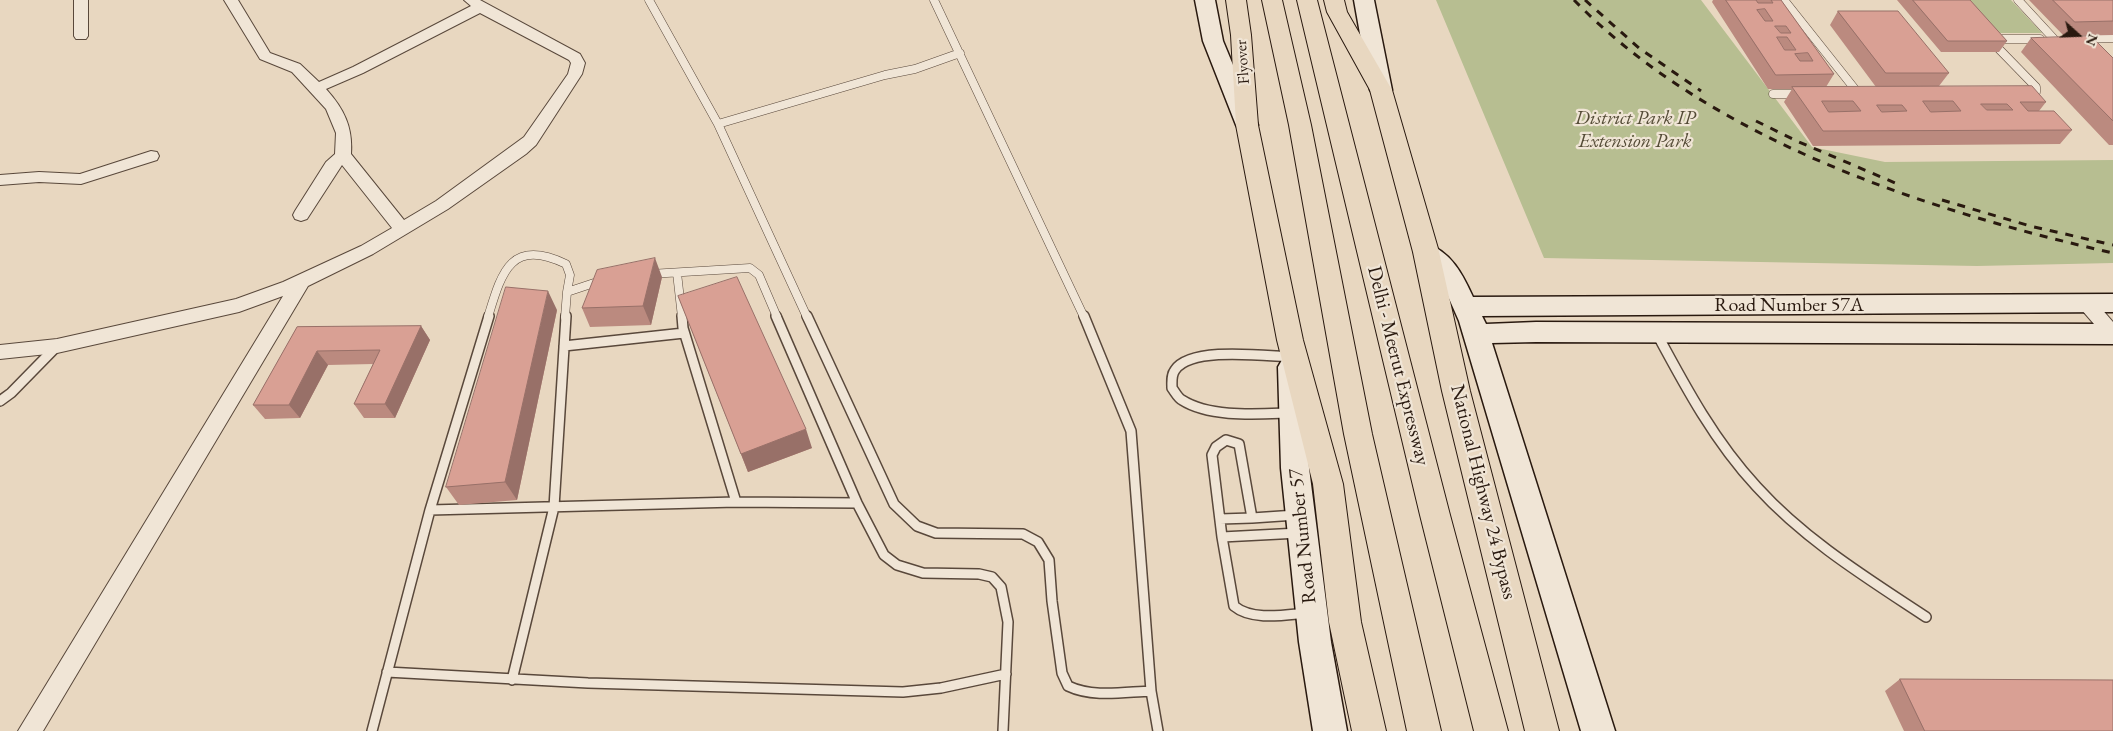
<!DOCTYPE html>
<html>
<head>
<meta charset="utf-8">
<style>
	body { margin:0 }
	#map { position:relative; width:2113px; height:731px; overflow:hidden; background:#e8d7c0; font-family:"EB Garamond",serif }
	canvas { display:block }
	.north { position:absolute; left:2053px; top:10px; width:50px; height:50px; -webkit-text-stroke:4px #f0e5d6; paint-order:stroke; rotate:110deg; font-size:14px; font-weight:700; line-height:20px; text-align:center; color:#29190f }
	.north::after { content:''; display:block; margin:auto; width:18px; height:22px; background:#29190f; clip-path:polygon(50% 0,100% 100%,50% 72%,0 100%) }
</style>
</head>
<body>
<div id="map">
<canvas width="2113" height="731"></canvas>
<div class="north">N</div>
</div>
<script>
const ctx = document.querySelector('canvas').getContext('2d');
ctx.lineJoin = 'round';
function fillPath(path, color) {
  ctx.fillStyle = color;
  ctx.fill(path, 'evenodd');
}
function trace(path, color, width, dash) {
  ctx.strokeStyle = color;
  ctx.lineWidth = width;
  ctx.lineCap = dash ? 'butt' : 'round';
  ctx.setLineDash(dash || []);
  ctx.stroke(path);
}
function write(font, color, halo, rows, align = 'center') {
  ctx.font = font + ' "EB Garamond",serif';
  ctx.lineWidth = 4.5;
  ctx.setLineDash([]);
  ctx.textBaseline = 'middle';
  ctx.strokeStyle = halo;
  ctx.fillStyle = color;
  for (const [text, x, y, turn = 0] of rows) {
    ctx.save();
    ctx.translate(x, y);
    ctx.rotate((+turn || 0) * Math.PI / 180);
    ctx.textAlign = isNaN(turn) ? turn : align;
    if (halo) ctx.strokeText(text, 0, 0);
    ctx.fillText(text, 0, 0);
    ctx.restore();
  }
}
fillPath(new Path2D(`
	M1436 0H1701L1812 147 1885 162 2113 160V263L1977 266 1544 258Z
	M1970 0H2011L2042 33H1999Z`), '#b7be91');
const laneFar1 = new Path2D(`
	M649 0 718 124 807 317
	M934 0 1084 317
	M1784 0 1858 93
	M2018 0 2054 39
	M2081 39 2113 38
	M2027 93 2036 92V87L1997 47 1996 42 2002 39H2040
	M1773 94H1799
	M718 124 885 75 915 69 960 53
	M677 273 682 317
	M650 274 750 268 759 275 777 317
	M488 317C502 271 511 238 566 264L570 275 567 292 600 281
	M565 317 567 292`);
const lane = new Path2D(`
	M489 316 430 510 736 502 857 503
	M682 316 683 328 736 502
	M776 316 857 503 884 555 897 565 923 573 979 574 992 577 1001 587 1008 622 1003 731
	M807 316 894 504 917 526 936 533 1023 534 1038 542 1049 560 1052 601 1062 673 1068 686C1093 698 1124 692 1151 691
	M1084 316 1131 431 1151 691 1158 731
	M1657 334C1686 388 1715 442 1757 487 1805 540 1867 578 1926 617
	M564 346 684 333
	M0 401 11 393 57 346
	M1290 413C1258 414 1210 418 1182 400 1178 398 1175 392 1172 388 1172 382 1171 375 1175 370 1191 346 1265 356 1291 357
	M1296 515 1252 518 1239 444 1226 440 1216 447 1212 455 1222 537 1234 606C1252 621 1284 615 1306 613
	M1220 519 1252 518
	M1222 537 1299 533
	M387 672 588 683 903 692 941 688 1006 674
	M512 680 554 507 566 316
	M372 731 430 510`);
const street = new Path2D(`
	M74 0H88V36L86 39H76L74 36Z
	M224 0H238L270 53 300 64 319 82 353 67 471 6 464 0H480L580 54 585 63 582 74 536 145 526 154 448 209 373 254 308 286 43 731H18L283 296 239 312 57 353 0 359V345L57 339 236 299 283 282 361 246 392 228 342 165 307 219 301 221 295 219 293 215 295 211 326 162 335 154 336 133 326 109 292 72 260 59ZM480 13 569 60 571 63 568 74 524 137 436 201 404 220 351 154C353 127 344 109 326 89L363 73Z
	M151 151 157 152 159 156 157 160 81 184 39 182 0 185V175L39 172 80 174Z
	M2087 297 2093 299 2113 322V341L2107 339 2081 309 2078 304 2081 299Z`);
const secondary = new Path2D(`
	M1195 0H1215L1223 41 1258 125 1255 130 1247 132 1239 130 1236 125 1203 41Z
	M1354 0H1374L1392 90 1388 95 1381 96 1374 95 1370 90Z
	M1426 244C1451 251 1463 275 1473 297L2113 294V312L1482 316 1486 324 1536 322 2113 324V344L1536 342 1492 343 1615 731H1581L1459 321 1440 278 1417 258 1414 252 1417 246Z
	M1291 357 1300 360 1304 367 1309 468 1331 642 1347 731H1313L1299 642 1281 468 1278 367 1282 360Z`);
const highway = new Path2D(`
	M1226 0H1246L1251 35 1258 125 1303 340 1343 484 1361 622 1386 731H1352L1329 622 1313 484 1277 340 1236 125 1231 35Z
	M1262 0H1282L1311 125 1372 434 1441 731H1407L1344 434 1289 125Z
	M1297 0H1317L1450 515 1508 731H1474L1420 515Z
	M1324 0H1344L1347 12 1392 90 1439 252 1470 391 1559 731H1525L1442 391 1413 252 1370 90 1327 12Z`);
trace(laneFar1, '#59483b', 9);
trace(lane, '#59483b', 12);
trace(street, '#59483b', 2);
trace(secondary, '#29190f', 3);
trace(highway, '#29190f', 2);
trace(laneFar1, '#f0e5d6', 8);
trace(lane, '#f0e5d6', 9);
fillPath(street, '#f0e5d6');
fillPath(secondary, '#f0e5d6');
fillPath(highway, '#e8d7c0');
trace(new Path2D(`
	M1574 0C1710 140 1927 211 2113 253
	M1585 0 1639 48 1701 91
	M1756 121 1799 142 1900 185
	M1942 200 2030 226 2113 245`), '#29190f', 3, [8, 8]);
fillPath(new Path2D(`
	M1713 0H1781L1834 74 1826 87H1876L1830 25 1838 11 1949 73 1939 86 2046 102 2039 111 2072 130 2060 144 1813 146 1784 102 1792 89H1768L1712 2Z
	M1897 0H1970L2007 41 1999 52H1941Z
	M2029 0H2113V35L2064 36Z
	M2031 38 2113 58V145H2109L2021 52Z
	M662 277 651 325 590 327 582 308Z
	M678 296 812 448 748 472Z
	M557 310 517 500 459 505 446 487Z
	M421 326 430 340 395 418H364L354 404 373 364 328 365 300 418 265 419 253 405 297 327Z
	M1900 679 2113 731H1904L1885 691Z`), '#bb8a7f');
fillPath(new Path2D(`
	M655 258 662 277 651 325 643 306Z
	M548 291 557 310 517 500 505 482Z
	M421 326 430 340 395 418 385 404Z
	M317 351 328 365 300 418 289 405Z
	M806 429 812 448 748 472 741 454Z`), '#987068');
const building = new Path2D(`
	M1726 0H1756L1758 3H1773L1771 0H1781L1834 74 1776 75ZM1765 9 1773 21H1765L1757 10ZM1775 26H1786L1791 33H1781ZM1777 37H1787L1796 50H1785ZM1808 53 1813 61H1800L1795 54Z
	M1913 0H1970L2007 41H1948Z
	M2053 0H2113V21L2075 22Z
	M1838 11H1898L1949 73H1886Z
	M2091 36 2113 58V121L2031 38Z
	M2032 86 2046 102H2020L2028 111H2054L2072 130 1823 131 1792 87ZM1822 101H1853L1861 111 1829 112ZM1923 101H1953L1961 111 1931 112ZM1981 104H2007L2013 110H1987ZM1877 105H1902L1907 111 1882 112Z
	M655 258 643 306 582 308 597 270Z
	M737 277 806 429 741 454 678 296Z
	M506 287 548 291 505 482 446 487Z
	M421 326 385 404H354L380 350 317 351 289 405H253L297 327Z
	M1900 679 2113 680V731H1925Z`);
fillPath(building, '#d9a094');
trace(building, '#987068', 1);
write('16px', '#29190f', '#f0e5d6', [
	["Flyover",1243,62,-94]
]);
write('italic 20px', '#544b36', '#f0e5d6', [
	["District Park IP",1635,119],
	["Extension Park",1635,142]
]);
write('20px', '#29190f', '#f0e5d6', [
	["Road Number 57A",1789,306],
	["Delhi - Meerut Expressway",1398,366,76],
	["National Highway 24 Bypass",1483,492,76],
	["Road Number 57",1303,536,-96]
]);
</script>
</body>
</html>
